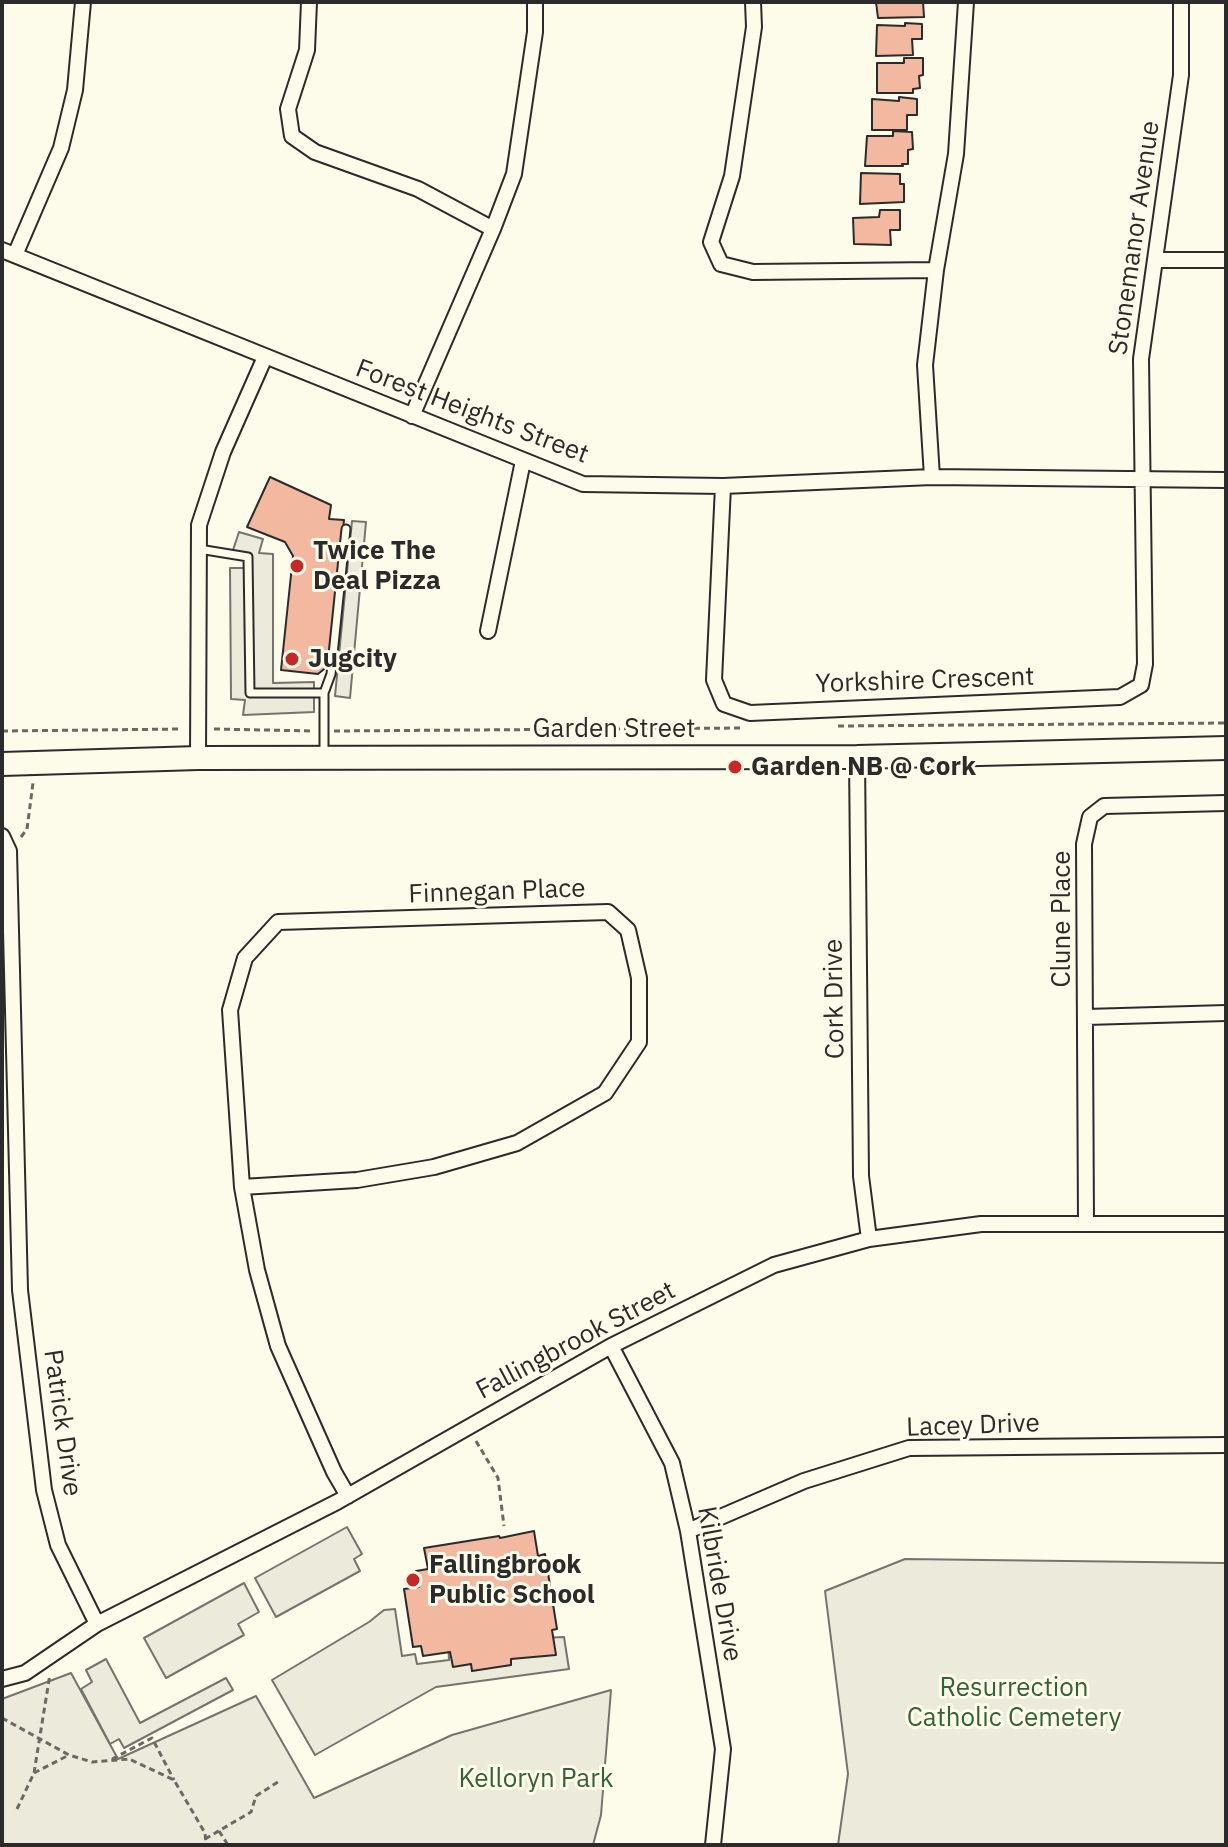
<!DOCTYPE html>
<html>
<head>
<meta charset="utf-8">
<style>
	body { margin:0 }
	#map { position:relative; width:1228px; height:1847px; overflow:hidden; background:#fdfbea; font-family:"IBM Plex Sans",sans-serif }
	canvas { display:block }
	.frame { position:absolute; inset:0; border:4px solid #2b2b2b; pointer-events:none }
</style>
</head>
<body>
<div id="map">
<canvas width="1228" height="1847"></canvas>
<div class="frame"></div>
</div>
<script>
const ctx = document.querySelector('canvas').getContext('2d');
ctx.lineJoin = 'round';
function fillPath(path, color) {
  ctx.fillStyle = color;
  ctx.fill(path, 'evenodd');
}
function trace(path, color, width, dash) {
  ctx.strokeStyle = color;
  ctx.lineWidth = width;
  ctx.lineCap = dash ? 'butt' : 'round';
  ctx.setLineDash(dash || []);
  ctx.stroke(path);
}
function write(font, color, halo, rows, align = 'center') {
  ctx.font = font + ' "IBM Plex Sans",sans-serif';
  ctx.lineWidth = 6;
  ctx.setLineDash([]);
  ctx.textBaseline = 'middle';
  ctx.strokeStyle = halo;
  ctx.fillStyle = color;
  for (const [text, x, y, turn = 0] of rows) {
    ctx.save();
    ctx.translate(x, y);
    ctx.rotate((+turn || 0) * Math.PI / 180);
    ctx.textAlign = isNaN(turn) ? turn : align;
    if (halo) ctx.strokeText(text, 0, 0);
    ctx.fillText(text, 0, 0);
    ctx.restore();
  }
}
const green = new Path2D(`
	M905 1559 1226 1563V1845H838L848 1774 825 1591Z
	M395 1609 402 1656 415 1654 417 1664 449 1660 448 1642 564 1637 569 1669 436 1687 315 1755 272 1680 369 1622 384 1610Z
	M71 1673 118 1759 256 1696 314 1798 452 1735 611 1690 601 1815 593 1845H2V1699Z`);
fillPath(green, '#ecebdb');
trace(green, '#74746e', 2);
const parking = new Path2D(`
	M352 521 366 522 350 698 335 696Z
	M239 532 263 539 259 553 273 554V683L314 682V712L243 715 245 700 231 699 230 568H244L247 558 232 553Z
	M347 1527 362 1554 354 1559 360 1571 276 1617 255 1578Z
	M244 1583 259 1612 238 1624 244 1635 166 1678 144 1638Z
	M106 1659 140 1723 226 1678 233 1690 124 1748 119 1739 110 1744 81 1689 92 1682 86 1670Z`);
fillPath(parking, '#eceadb');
trace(parking, '#74746e', 2);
const building = new Path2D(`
	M876 2H923L924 17 878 18Z
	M905 23 922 24V39H912L913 55 876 56 877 25 905 26Z
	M904 58H923V75L919 76 920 88 913 89V93H877V63H904Z
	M899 97 917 99V115H907V130H872V99L899 101Z
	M893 131 912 132 913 149 908 150V164H902L903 166H865L867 136H893Z
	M861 173 900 174V184H904V202L860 204Z
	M880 210H900V230H890L891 245 854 244 853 218 879 217Z
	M270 477 331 505 329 519 344 520 329 665 318 674 281 670 293 556 285 542 247 527Z
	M534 1531 538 1556 545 1554 557 1629 552 1630 556 1655 511 1659V1665L472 1671 471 1664 453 1667 450 1652 423 1656 421 1646 413 1647 404 1589 419 1587 416 1571 428 1569 424 1548 499 1536 500 1538Z`);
fillPath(building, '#f2b8a0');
trace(building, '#2b2b2b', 2);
const lane = new Path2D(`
	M199 549 248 557 250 693H324V755
	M324 693 331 674 346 529`);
const street = new Path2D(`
	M309 2 307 50 288 109 292 136 315 152 418 189 493 229
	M753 2 754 27 732 176 711 242 721 264 753 272 936 270
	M2 250 583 484 723 486 932 477 1226 480
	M15 255 61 148 75 90 83 2
	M1156 260H1226
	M412 416 493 229 514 174 535 32V2
	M932 477 925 365 936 270 956 154 966 2
	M723 486 714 680 724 704 750 713 1120 697 1141 685 1145 664 1141 359 1181 75V2
	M488 631 523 461
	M857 757 861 1176 869 1239
	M198 758 199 525 223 452 265 357
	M2 836 9 851 20 1290 44 1490 58 1545 97 1624
	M1086 1017 1226 1013
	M242 1187 357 1180 434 1167 517 1143 605 1093 639 1042V978L628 930 608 912 278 922 245 958 230 1010 242 1187 257 1270 278 1346 334 1472 348 1496
	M1086 1222 1084 844 1090 817 1104 806 1226 803
	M611 1346 672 1463 688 1531 723 1749 713 1845
	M688 1531 804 1481 909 1448 1226 1445
	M2 1679 25 1673 97 1624 337 1502 611 1346 774 1265 869 1239 981 1224H1226`);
const secondary = new Path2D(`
	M2 764 198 758 857 757 1226 748`);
trace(lane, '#2b2b2b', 11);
trace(street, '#2b2b2b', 18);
trace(secondary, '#2b2b2b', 26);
trace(new Path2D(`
	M838 726 1226 723
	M214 729 314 731
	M2 731 182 729
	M334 731 742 728
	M21 837 27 829 33 783
	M476 1441 498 1478 504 1526
	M2 1718 69 1755 92 1762 129 1759 174 1780 205 1833 206 1845
	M112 1759 152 1738 174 1780
	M34 1773 69 1755
	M17 1809 34 1773 50 1674
	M219 1831 228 1845
	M205 1839 251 1812 256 1796 281 1780`), '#6a6964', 3, [6, 4]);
trace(lane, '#fdfbea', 7);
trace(street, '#fdfbea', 14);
trace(secondary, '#fdfbea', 22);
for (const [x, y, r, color] of [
	[297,566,8,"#c62828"],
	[292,659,8,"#c62828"],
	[735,767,8,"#c62828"],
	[413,1580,8,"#c62828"]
]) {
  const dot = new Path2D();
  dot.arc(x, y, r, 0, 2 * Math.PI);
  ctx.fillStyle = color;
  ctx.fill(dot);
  trace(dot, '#fdfbea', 3);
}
write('26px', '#2b2b2b', '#fdfbea', [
	["Stonemanor Avenue",1135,238,-82],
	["Forest Heights Street",472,412,21],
	["Yorkshire Crescent",925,681,-2],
	["Garden Street",614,729],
	["Finnegan Place",497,892,-2],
	["Clune Place",1062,919,-90],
	["Cork Drive",835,999,-91],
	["Fallingbrook Street",576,1341,-28],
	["Patrick Drive",62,1423,82],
	["Lacey Drive",973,1426,-2],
	["Kilbride Drive",719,1584,80]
]);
write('bold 26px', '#2b2b2b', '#fdfbea', [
	["Twice The",313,551],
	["Deal Pizza",313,581],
	["Jugcity",308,659],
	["Garden NB @ Cork",751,767],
	["Fallingbrook",429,1565],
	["Public School",429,1595]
], 'left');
write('26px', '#34623c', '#fdfbea', [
	["Resurrection",1014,1688],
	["Catholic Cemetery",1014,1718],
	["Kelloryn Park",536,1779]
]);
</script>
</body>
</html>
